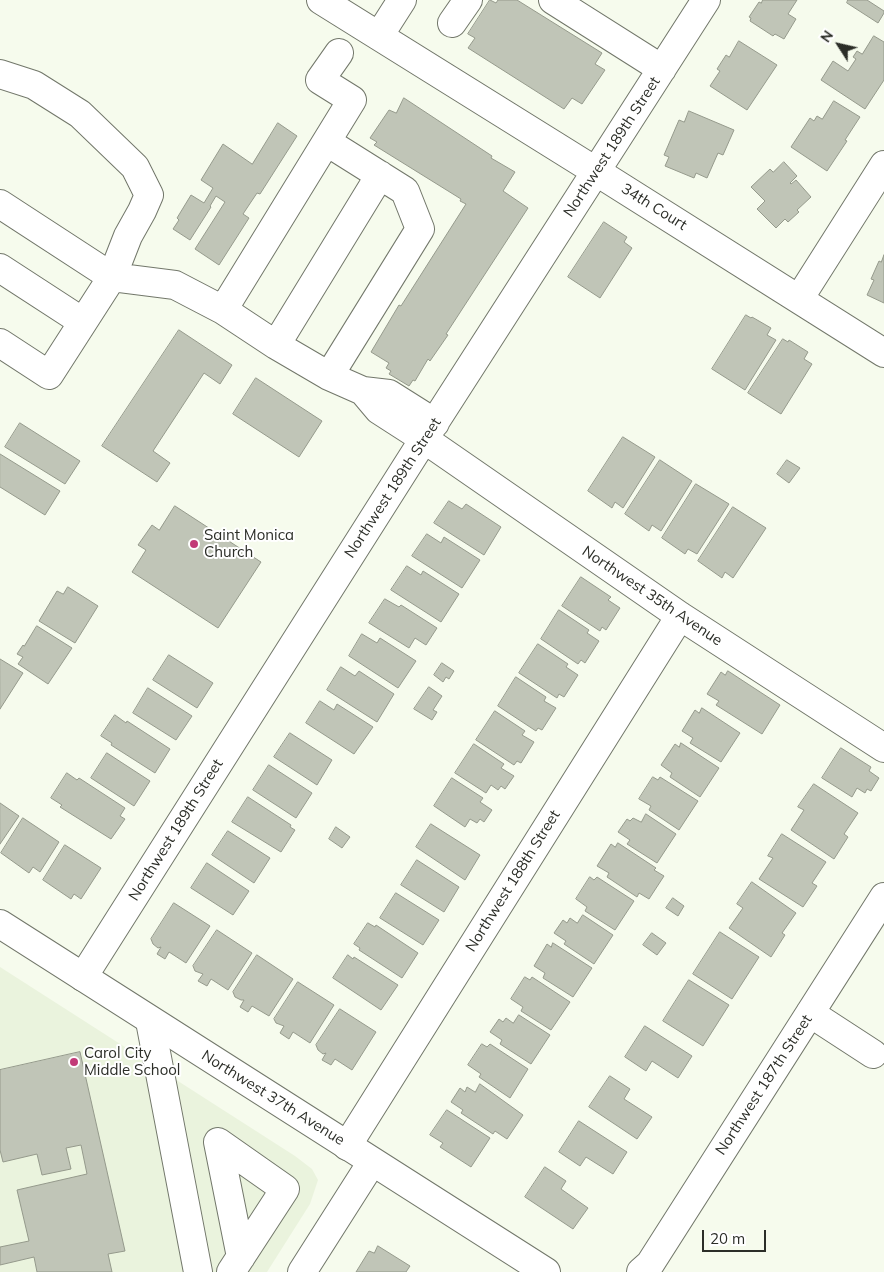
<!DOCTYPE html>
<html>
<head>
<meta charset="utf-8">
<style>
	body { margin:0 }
	#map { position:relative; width:884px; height:1272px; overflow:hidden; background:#f6fbed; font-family:Mulish,sans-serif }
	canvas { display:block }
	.north { position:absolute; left:814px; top:20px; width:50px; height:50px; -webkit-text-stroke:4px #fff; paint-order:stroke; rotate:305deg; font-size:14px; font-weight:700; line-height:20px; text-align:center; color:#2c2e28 }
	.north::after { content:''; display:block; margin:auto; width:18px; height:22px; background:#2c2e28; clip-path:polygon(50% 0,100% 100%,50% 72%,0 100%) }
	.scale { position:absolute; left:702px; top:1230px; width:64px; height:22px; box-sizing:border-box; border:2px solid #2c2e28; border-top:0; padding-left:6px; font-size:15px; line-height:18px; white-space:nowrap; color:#2c2e28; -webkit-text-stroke:4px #fff; paint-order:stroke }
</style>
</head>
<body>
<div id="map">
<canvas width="884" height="1272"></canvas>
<div class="north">N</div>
<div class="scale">20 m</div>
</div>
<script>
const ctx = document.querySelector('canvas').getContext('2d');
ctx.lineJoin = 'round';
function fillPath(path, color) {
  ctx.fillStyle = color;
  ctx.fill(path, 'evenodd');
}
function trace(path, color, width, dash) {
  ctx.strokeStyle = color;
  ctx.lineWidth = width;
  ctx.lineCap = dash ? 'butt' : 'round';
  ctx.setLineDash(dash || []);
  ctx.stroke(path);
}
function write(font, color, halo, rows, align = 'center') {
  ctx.font = font + ' Mulish,sans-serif';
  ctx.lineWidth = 4;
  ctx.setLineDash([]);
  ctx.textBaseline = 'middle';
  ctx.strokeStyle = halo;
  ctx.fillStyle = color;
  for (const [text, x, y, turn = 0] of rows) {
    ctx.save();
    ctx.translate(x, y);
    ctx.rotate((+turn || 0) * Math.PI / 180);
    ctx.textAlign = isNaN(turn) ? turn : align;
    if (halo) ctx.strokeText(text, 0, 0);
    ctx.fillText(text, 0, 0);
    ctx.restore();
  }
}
fillPath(new Path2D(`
	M0 967 295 1156 312 1169 318 1180 310 1204 267 1272H0Z`), '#eaf3dd');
const building = new Path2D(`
	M490 0 496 3 498 0H517L602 53 595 64 605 70 582 104 572 98 564 109 468 48 475 38 468 34Z
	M763 0H797L788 14 796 19 784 39 775 34 773 36 750 21 751 18 749 17 759 2 761 3Z
	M848 0H867L884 11V13L878 23 847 3Z
	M874 36 884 42V80L865 109 821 80 833 61 848 71 856 59 853 57 857 51 862 54Z
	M739 41 777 65 747 110 710 86 720 71 717 69 726 55 729 57Z
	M404 98 492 156 491 158 515 172 503 191 528 208 446 334 448 335 430 361 428 359 415 381 413 380 409 386 389 374 391 371 386 368 389 363 371 352 399 305 401 306 466 204 460 201 461 199 374 145 377 142 370 138 389 110 396 113Z
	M834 101 860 117 845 140 847 141 827 171 791 147 810 118 814 121 817 116 822 119Z
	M689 111 734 130 723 155 718 153 707 178 696 173 694 178 665 166 669 157 664 155 679 120 684 122Z
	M278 123 297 136 260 194 257 193 243 214 249 218 219 265 195 249 225 202 216 196 210 206 211 207 190 240 173 229 179 220 177 218 191 195 204 203 213 188 201 180 223 144 252 164Z
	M784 162 797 176 790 183 791 184 796 180 811 197 797 210 799 212 788 222 785 219 776 228 757 209 765 201 751 187 770 169 773 172Z
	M604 222 627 237 624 242 632 248 600 298 568 277Z
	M884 255V303L867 295 874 280 871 279 879 261 881 262Z
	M746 315 751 318 752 317 771 328 767 335 776 340 745 390 712 369Z
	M179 330 232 365 220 384 204 373 153 451 170 463 157 482 102 446Z
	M783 339 788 342 789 340 808 352 804 359 812 364 781 414 748 393Z
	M256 378 322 421 299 457 233 414Z
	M20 423 80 461 65 484 5 447Z
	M623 437 655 457 623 508 615 502 612 508 588 491Z
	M0 454 60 491 45 515 0 487Z
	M660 460 692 481 661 531 652 525 649 531 625 514Z
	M787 460 800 468 789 483 777 474Z
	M696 484 729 504 697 554 688 549 685 554 662 538Z
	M449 501 462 509 466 504 501 527 484 555 434 523Z
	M175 506 261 562 218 628 132 572 146 550 138 545 152 525 159 530Z
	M733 507 766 528 733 578 725 572 722 578 698 561Z
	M427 534 441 543 444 537 480 560 462 588 412 556Z
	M407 566 421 575 423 571 459 594 441 622 391 590Z
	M581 577 611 597 608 600 620 608 606 630 602 627 600 631 562 606Z
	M68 587 98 606 75 643 39 621 57 591 63 594Z
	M385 599 399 607 401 605 437 628 426 645 415 638 409 648 369 623Z
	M559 610 589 630 587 633 599 641 585 663 581 660 578 664 541 639Z
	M37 626 72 648 48 684 18 664 23 657 17 654 23 645 24 646Z
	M362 634 377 643 380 638 416 661 398 688 349 656Z
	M538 644 568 664 566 667 578 675 564 697 559 694 557 698 519 673Z
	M169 655 213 683 197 708 153 680Z
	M0 659 23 673 0 709Z
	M442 663 454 671 449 679 446 677 443 682 434 675Z
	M341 667 355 676 359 671 394 694 377 722 327 690Z
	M728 671 780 705 762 734 716 705 719 701 707 694 721 672 725 675Z
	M516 677 546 697 544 701 556 708 542 730 538 728 536 731 498 706Z
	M429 687 442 696 433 710 437 712 432 720 414 709Z
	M148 688 192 716 176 740 133 713Z
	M320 701 334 710 337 704 373 727 354 754 306 723Z
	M702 708 740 733 721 762 690 743 693 738 682 731 695 710 699 713Z
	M495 711 525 731 522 735 534 742 521 763 517 761 514 765 476 740Z
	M115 715 126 723 127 721 170 749 155 773 111 745 112 743 101 736Z
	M290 733 332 760 317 785 274 757Z
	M681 743 719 768 700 797 670 777 672 773 661 765 675 744 679 747Z
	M474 744 504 764 501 768 514 776 505 789 501 786 498 790 491 785 486 793 455 773Z
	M841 748 871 767 869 771 879 778 871 791 867 789 865 793 857 788 852 797 822 778Z
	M107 753 150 781 134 806 91 778Z
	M269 765 312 793 296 818 253 790Z
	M67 773 77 780 79 778 125 808 120 816 125 819 111 839 60 807 62 805 51 798Z
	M653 777 658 780 660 777 698 801 679 830 649 810 651 806 639 799Z
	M452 778 483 798 480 802 492 810 484 822 480 819 477 823 470 819 465 827 434 806Z
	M814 784 858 813 844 834 848 837 834 859 791 830 804 810 798 807Z
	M248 797 291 825 290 827 295 830 281 852 232 822Z
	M0 803 19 816 0 844Z
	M646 814 676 834 657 863 627 844 630 840 618 832 627 819 630 821 633 818 641 822Z
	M23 818 59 842 40 872 33 867 29 873 1 853Z
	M431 824 480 855 465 880 416 847Z
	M336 827 350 837 342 848 329 839Z
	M228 831 270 858 254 883 212 855Z
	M782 834 826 862 812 883 817 886 803 907 759 879 773 858 768 856Z
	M618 843 656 868 654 870 664 876 649 899 639 893 637 897 607 877 609 873 597 866 611 844 615 847Z
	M65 845 101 868 81 899 74 894 71 899 43 880Z
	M417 860 459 887 444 912 401 885Z
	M207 863 249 891 233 915 191 888Z
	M590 877 594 880 597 877 634 901 615 930 585 911 587 907 576 899Z
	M752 882 796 913 782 933 785 935 771 957 729 928 743 908 737 904Z
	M396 893 439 920 423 945 380 918Z
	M673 898 684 906 678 916 666 908Z
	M174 903 210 926 186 963 169 952 165 959 157 954 161 947 158 948 153 944 151 939Z
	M583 915 613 935 594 964 564 944 566 941 554 933 563 920 567 923 570 918 577 923Z
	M368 923 375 927 376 925 418 953 402 978 359 950 360 948 354 944Z
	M217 930 252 953 228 990 211 979 207 986 198 981 203 974 195 971 193 966Z
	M720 932 759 957 732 999 693 974Z
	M652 933 666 943 657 955 643 945Z
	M553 943 592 968 573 997 543 978 545 973 534 966 547 944 551 947Z
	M257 955 293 979 269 1016 252 1006 248 1012 240 1007 244 1000H241L235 997 233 992Z
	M348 955 353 959 354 957 398 985 381 1010 333 978Z
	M525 977 530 980 532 977 570 1002 551 1030 521 1011 523 1007 511 999Z
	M689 980 729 1005 703 1046 663 1021Z
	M298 982 334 1005 310 1043 293 1032 289 1039 280 1033 284 1026 276 1023 274 1019Z
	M340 1009 376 1032 352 1070 335 1059 331 1065 322 1060 326 1053 323 1054 318 1050 316 1045Z
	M519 1015 550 1035 531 1064 500 1044 502 1040 490 1032 499 1019 503 1022 506 1018 513 1023Z
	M645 1026 692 1056 678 1078 652 1061 646 1071 625 1057Z
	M482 1044 487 1047 490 1044 528 1069 510 1098 479 1077 481 1074 468 1065Z
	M80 1052 125 1251 108 1254 112 1272H37L34 1257 0 1265V1247L29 1241 17 1190 87 1174 81 1145 66 1148 71 1169 42 1175 37 1154 3 1162 0 1150V1070Z
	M610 1076 630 1089 624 1099 652 1117 637 1139 589 1107Z
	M480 1084 523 1115 507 1139 495 1131 493 1134 461 1113 463 1110 451 1102 460 1088 465 1092 467 1087 475 1092Z
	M447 1110 490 1138 471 1167 440 1147 443 1143 430 1135Z
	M579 1121 627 1152 613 1174 586 1157 580 1166 559 1152Z
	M545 1167 566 1181 561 1189 588 1208 573 1229 525 1197Z
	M378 1246 410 1266 406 1272H356L369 1251 374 1253Z`);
fillPath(building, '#c0c5b7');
trace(building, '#959a8c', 1);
const minor = new Path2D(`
	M321 0 597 172 884 353
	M553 0 662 69
	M452 23 468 0
	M379 36 402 0
	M0 74 34 85 80 114 135 167 149 195 142 211 128 236 112 277 49 375 0 343
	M327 142 405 191 420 229 329 376
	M0 204 112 277 175 285 223 310 276 345 329 376 363 391 389 394 435 423
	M0 268 83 322
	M799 299 884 165
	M223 310 352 100 320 80 339 53
	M276 345 380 175
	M363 391 379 410 424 439 680 616 884 748
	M83 977 424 439 706 0
	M810 1013 873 1054
	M150 1021 198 1272
	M347 1146 680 616
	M231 1272 285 1189 218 1142 241 1257
	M302 1272 372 1162
	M641 1272 650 1264 884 897`);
const major = new Path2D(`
	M0 924 546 1272`);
trace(minor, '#72776a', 30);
trace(major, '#72776a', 30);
trace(minor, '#fff', 28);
trace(major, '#fff', 28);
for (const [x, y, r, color] of [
	[194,544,5,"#c23a77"],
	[74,1062,5,"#c23a77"]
]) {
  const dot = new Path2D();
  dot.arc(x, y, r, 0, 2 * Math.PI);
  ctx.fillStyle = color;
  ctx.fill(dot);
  trace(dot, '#fff', 2);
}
write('15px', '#2c2e28', '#fff', [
	["Northwest 189th Street",612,147,-57],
	["34th Court",654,207,32],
	["Northwest 189th Street",393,488,-57],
	["Northwest 35th Avenue",652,596,34],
	["Northwest 189th Street",176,830,-58],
	["Northwest 188th Street",513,881,-58],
	["Northwest 187th Street",764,1085,-57],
	["Northwest 37th Avenue",273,1098,32]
]);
write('15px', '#2c2e28', '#fff', [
	["Saint Monica",204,535],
	["Church",204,552],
	["Carol City",84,1053],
	["Middle School",84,1070]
], 'left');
</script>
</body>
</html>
